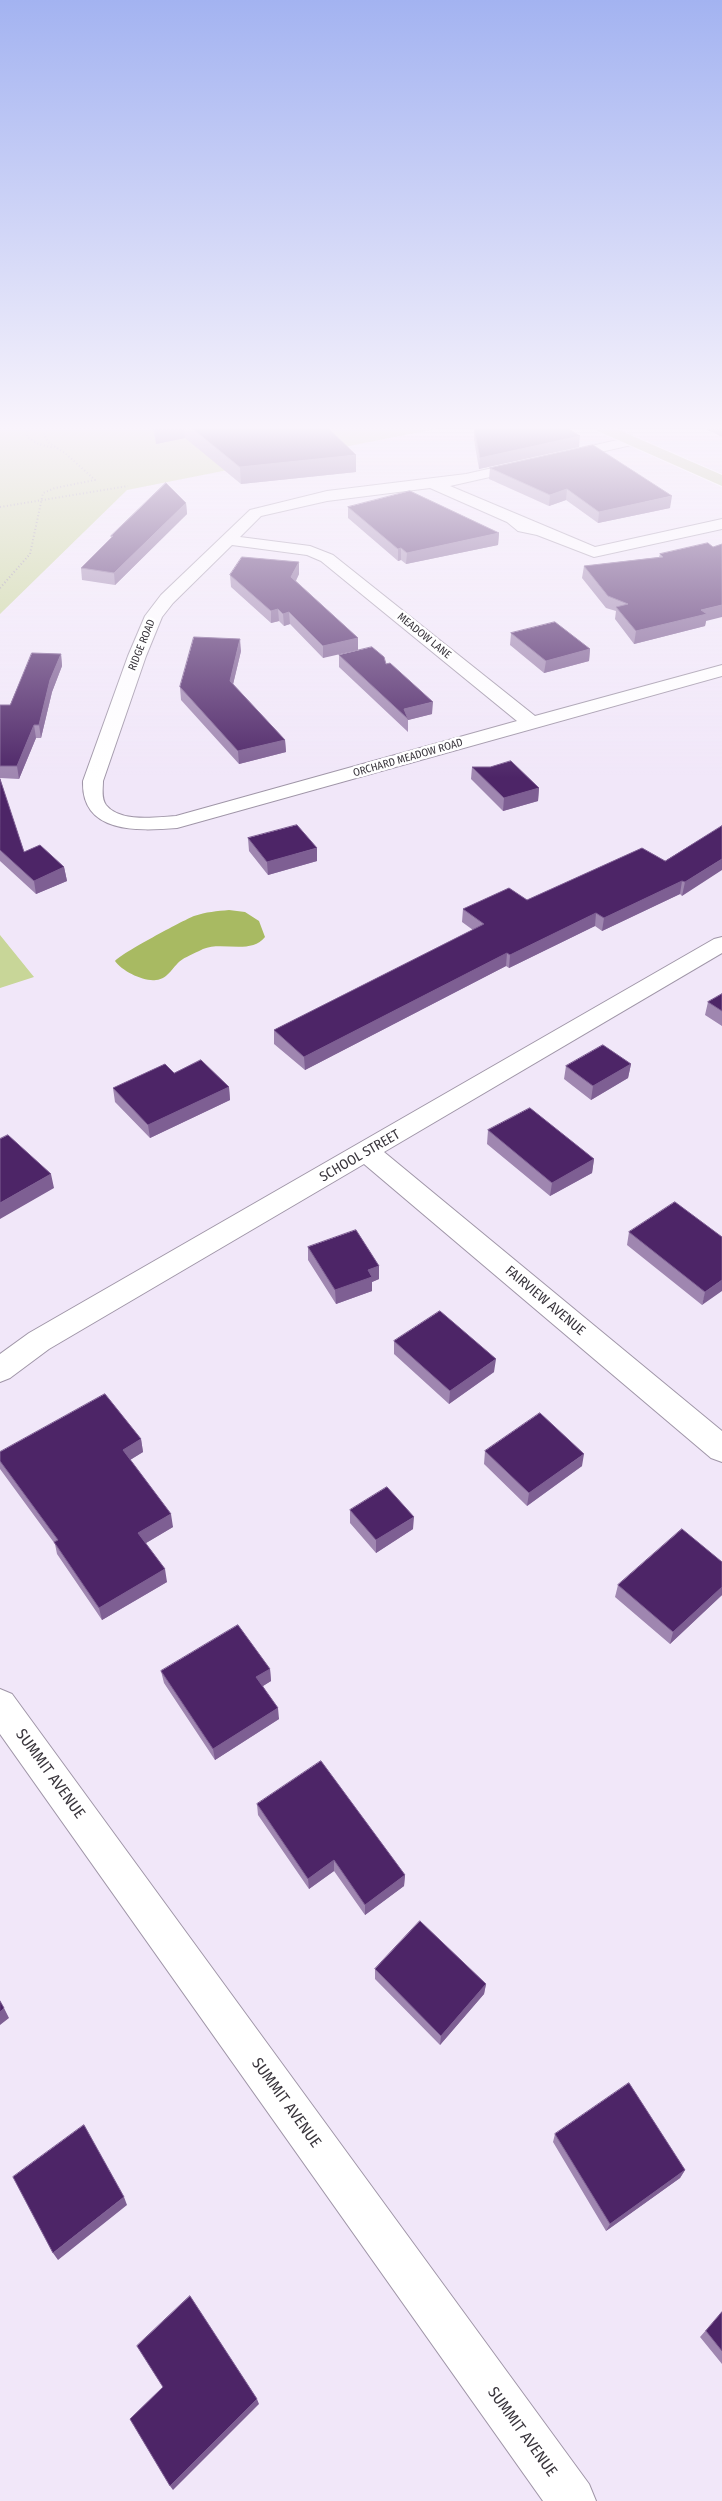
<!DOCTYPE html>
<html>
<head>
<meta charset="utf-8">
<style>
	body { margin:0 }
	canvas { display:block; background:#f1e7f9 }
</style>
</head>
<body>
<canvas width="722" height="2501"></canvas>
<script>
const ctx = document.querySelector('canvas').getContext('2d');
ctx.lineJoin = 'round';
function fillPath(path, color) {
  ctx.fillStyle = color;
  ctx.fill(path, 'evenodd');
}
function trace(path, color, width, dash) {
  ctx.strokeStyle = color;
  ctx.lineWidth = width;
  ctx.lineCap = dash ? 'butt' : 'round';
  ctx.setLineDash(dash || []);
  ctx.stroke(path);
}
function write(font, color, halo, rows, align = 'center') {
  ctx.font = font + ' "Fira Sans Condensed",sans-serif';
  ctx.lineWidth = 5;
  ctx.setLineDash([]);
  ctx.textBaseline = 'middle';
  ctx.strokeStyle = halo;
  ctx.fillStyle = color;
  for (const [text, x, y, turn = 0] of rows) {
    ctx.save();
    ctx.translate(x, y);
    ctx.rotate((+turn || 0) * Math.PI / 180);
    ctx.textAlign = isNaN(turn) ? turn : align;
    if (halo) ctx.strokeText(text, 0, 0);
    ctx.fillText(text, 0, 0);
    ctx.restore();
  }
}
fillPath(new Path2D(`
	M0 428H440L127 490 0 614Z
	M0 935 34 977 0 988Z`), '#c8d698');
fillPath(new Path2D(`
	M229 910 245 912 259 921 265 937C251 955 222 941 203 949 199 951 186 957 183 959 173 965 169 979 156 980 144 982 122 971 115 961 122 953 182 921 194 916 206 912 217 911 229 910Z`), '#a8ba62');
const minor = new Path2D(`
	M631 437 638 441 636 444 450 486 595 547 722 519V529L594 557 537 535 518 531 507 522 430 488 327 501 261 516 240 537 310 546 333 555 535 716 722 665V676L177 828C138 831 81 834 83 781L128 656 145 616 161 595 250 510 327 491 466 474ZM232 545 307 555 321 561 517 721 176 816C157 817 120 823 106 805 101 798 103 789 103 781L146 656 162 617 173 603Z
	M722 937V953L384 1152 722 1431V1462L711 1458 364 1164 49 1349 10 1378 0 1382V1354L29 1333 714 939Z
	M0 1689 12 1694 589 2484 596 2501H543L0 1734Z`);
const primary = new Path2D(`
	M596 428H614L722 475V486L598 431Z`);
trace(minor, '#a096a8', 2);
trace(primary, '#fff', 2);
trace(new Path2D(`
	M28 428 27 437 38 444 54 448
	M0 507 128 486
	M0 588 30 554 43 493 55 488 95 480 65 453 49 443 44 435 47 428`), '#9b93a0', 2, [1, 2.5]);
fillPath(minor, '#fff');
fillPath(primary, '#c2cb9a');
fillPath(new Path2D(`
	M153 428H328L356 472 241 484 185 438 156 444Z
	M704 428H722V437Z
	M474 429 579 447 479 469 474 440Z
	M490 468 670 508 598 523 566 500 549 506 489 479Z
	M186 503 187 514 115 585 82 580 81 568 111 538V536Z
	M348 507 499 533 498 545 406 564 401 560 398 561 348 518Z
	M708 543 706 621 705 626 634 644 615 619 616 611 606 608 582 578 584 566 659 557 660 554Z
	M299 574 296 581 358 638 323 658 290 624 284 626 279 621 271 623 231 587 230 575Z
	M511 633 590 649 589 661 544 673 510 645Z
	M241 651 233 684 285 740 286 752 239 764 181 700 180 687Z
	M61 654 62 666 52 692 41 738H36L19 779 0 778V705H10Z
	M339 655 386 664 432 714 408 720V732L339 667Z
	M472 767 539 788 538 801 503 811 471 779Z
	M0 779 24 852 64 867 67 881 36 894 0 861Z
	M722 826 682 896 680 894 602 931 595 926 509 968 506 966 305 1070 274 1044V1030L473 930 462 922 463 909 527 900 665 861Z
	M248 838 317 861 268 875 249 851Z
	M722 994V1026L705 1015 708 1002Z
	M631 1064 628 1078 591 1100 564 1079 566 1066Z
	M174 1073 229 1087 230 1100 150 1138 115 1102 113 1088Z
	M488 1130 594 1159 592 1173 550 1196 487 1144Z
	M629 1232 722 1237 702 1305 627 1245Z
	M308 1247 379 1266V1279L372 1282V1291L336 1304 308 1260Z
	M394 1341 494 1372 449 1404 394 1354Z
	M141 1439 143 1452 130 1460 173 1527 146 1543 167 1582 102 1620 57 1554 55 1544 0 1469V1452Z
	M485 1451 582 1466 527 1506 484 1464Z
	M350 1510 413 1529 376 1553 350 1523Z
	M722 1562V1595L670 1644 615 1597 618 1585Z
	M270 1669 271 1681 263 1686 279 1719 215 1760 164 1683 161 1671Z
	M257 1804 405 1875 404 1886 365 1915 334 1871 309 1889 258 1815Z
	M375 1969 486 1984 484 1994 440 2045 375 1979Z
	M555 2134 685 2170 680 2178 606 2231 553 2142Z
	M722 2312V2364L700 2337Z`), '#9f86b0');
fillPath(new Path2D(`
	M155 428H184L185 438 156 444Z
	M580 436 579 447 479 469 480 458Z
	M356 455V472L241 484 240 467Z
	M567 489 566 500 549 506 550 495Z
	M672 496 670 508 598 523 599 512Z
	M186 503 187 514 115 585 114 573Z
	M499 533 498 545 406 564 407 553Z
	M401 548V560L398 561V549Z
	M299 562V574L292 588 291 577Z
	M722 605V617L706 621 705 626 634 644 636 631 701 610Z
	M278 609 279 621 271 623V611Z
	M289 612 290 624 284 626 283 614Z
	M358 638V650L323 658V646Z
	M240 639 241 651 231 693 230 681Z
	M590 649 589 661 544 673 546 661Z
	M61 654 62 666 52 692 41 738 39 725 50 680Z
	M433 702 432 714 408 720 404 709Z
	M34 725 36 738 19 779 17 766Z
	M285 740 286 752 239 764 238 751Z
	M539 788 538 801 503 811 504 798Z
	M317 848V861L268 875 267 862Z
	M722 859V870L682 896 685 882Z
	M64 867 67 881 36 894 34 881Z
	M682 881 680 894 602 931 604 918Z
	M596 913 595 926 509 968 510 955Z
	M507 953 506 966 305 1070 304 1057Z
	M631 1064 628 1078 591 1100 593 1086Z
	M229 1087 230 1100 150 1138 148 1125Z
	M594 1159 592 1173 550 1196 552 1183Z
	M51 1174 54 1188 0 1219V1203Z
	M379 1266V1279L372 1282V1291L336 1304 335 1290 368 1270Z
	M722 1280V1291L702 1305 705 1292Z
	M496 1359 494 1372 449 1404 450 1391Z
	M141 1439 143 1452 125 1463 123 1450Z
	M584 1454 582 1466 527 1506 529 1493Z
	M171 1514 173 1527 141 1546 138 1533Z
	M414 1517 413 1529 376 1553V1540Z
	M165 1569 167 1582 102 1620 99 1608Z
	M722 1587V1595L670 1644 673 1632Z
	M270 1669 271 1681 258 1689 256 1677Z
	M278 1708 279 1719 215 1760 213 1749Z
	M334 1860V1871L309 1889 308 1879Z
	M405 1875 404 1886 365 1915V1905Z
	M486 1984 484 1994 440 2045 441 2036Z
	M4 2008 9 2018 0 2025V2012Z
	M685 2170 680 2178 606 2231 610 2224Z
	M124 2197 127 2205 58 2260 53 2253Z
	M257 2399 259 2404 173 2490 170 2486Z`), '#7e5f93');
const building = new Path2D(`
	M192 428H328L356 455 240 467Z
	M481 428H567L580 436 480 458 474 429Z
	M593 445 672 496 599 512 567 489 550 495 490 468Z
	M166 483 186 503 114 573 81 568 113 536H111Z
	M410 491 499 533 407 553 401 548 398 549 348 507Z
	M708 543 713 547 722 544V605L701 610 707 614 636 631 616 607 628 604 608 596 584 566 663 557 660 554Z
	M242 557 299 562 291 577 358 638 323 646 289 612 283 614 278 609 271 611 230 575Z
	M555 622 590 649 546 661 511 633Z
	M194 637 240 639 230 681 285 740 238 751 180 687Z
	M372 647 384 657 386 664 390 663 433 702 404 709 408 719 339 655Z
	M32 653 61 654 50 680 39 725H34L17 766H0V705H10Z
	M511 761 539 788 504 798 472 767H490Z
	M0 779 24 852 40 845 64 867 34 881 0 850Z
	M297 825 317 848 267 862 248 838Z
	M722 826V859L685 882 682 881 604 918 596 913 510 955 507 953 304 1057 274 1030 484 924 463 909 509 888 527 900 642 848 665 861Z
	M722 994V1011L708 1002Z
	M603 1045 631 1064 593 1086 566 1066Z
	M201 1060 229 1087 148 1125 113 1088 165 1064 174 1073Z
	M530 1108 594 1159 552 1183 488 1130Z
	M8 1135 51 1174 0 1203V1139Z
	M675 1202 722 1237V1280L705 1292 629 1232Z
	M356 1230 379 1266 368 1270 372 1277 335 1290 308 1247Z
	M440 1311 496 1359 450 1391 394 1341Z
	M105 1394 141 1439 123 1450 171 1514 138 1533 165 1569 99 1608 54 1542 58 1540 0 1461V1452Z
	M540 1413 584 1454 529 1493 485 1451Z
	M387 1487 414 1517 376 1540 350 1510Z
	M682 1529 722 1562V1587L673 1632 618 1585Z
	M238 1625 270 1669 256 1677 278 1708 213 1749 161 1671Z
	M321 1761 405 1875 365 1905 334 1860 308 1879 257 1804Z
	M420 1921 486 1984 441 2036 375 1969Z
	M0 2001 4 2008 0 2012Z
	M629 2083 685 2170 610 2224 555 2134Z
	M84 2125 124 2197 53 2253 13 2177Z
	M190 2296 257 2399 170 2486 130 2419 163 2387 137 2346Z
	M722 2312V2351L706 2331Z`);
fillPath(building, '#4d2567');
trace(building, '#7e5f93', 1);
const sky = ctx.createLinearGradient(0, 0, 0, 778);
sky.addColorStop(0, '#a3b3f1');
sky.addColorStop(0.55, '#f9f4fc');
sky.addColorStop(1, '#f9f4fc00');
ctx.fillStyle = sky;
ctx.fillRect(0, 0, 722, 778);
write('11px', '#39353c', '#fff', [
	["MEADOW LANE",424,636,39],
	["RIDGE ROAD",142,645,-68],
	["ORCHARD MEADOW ROAD",408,758,-16]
]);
write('14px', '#39353c', '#fff', [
	["SCHOOL STREET",360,1156,-30],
	["FAIRVIEW AVENUE",545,1301,40]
]);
write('16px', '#39353c', '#fff', [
	["SUMMIT AVENUE",50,1774,54],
	["SUMMIT AVENUE",286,2103,54],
	["SUMMIT AVENUE",522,2432,54]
]);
</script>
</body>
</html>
